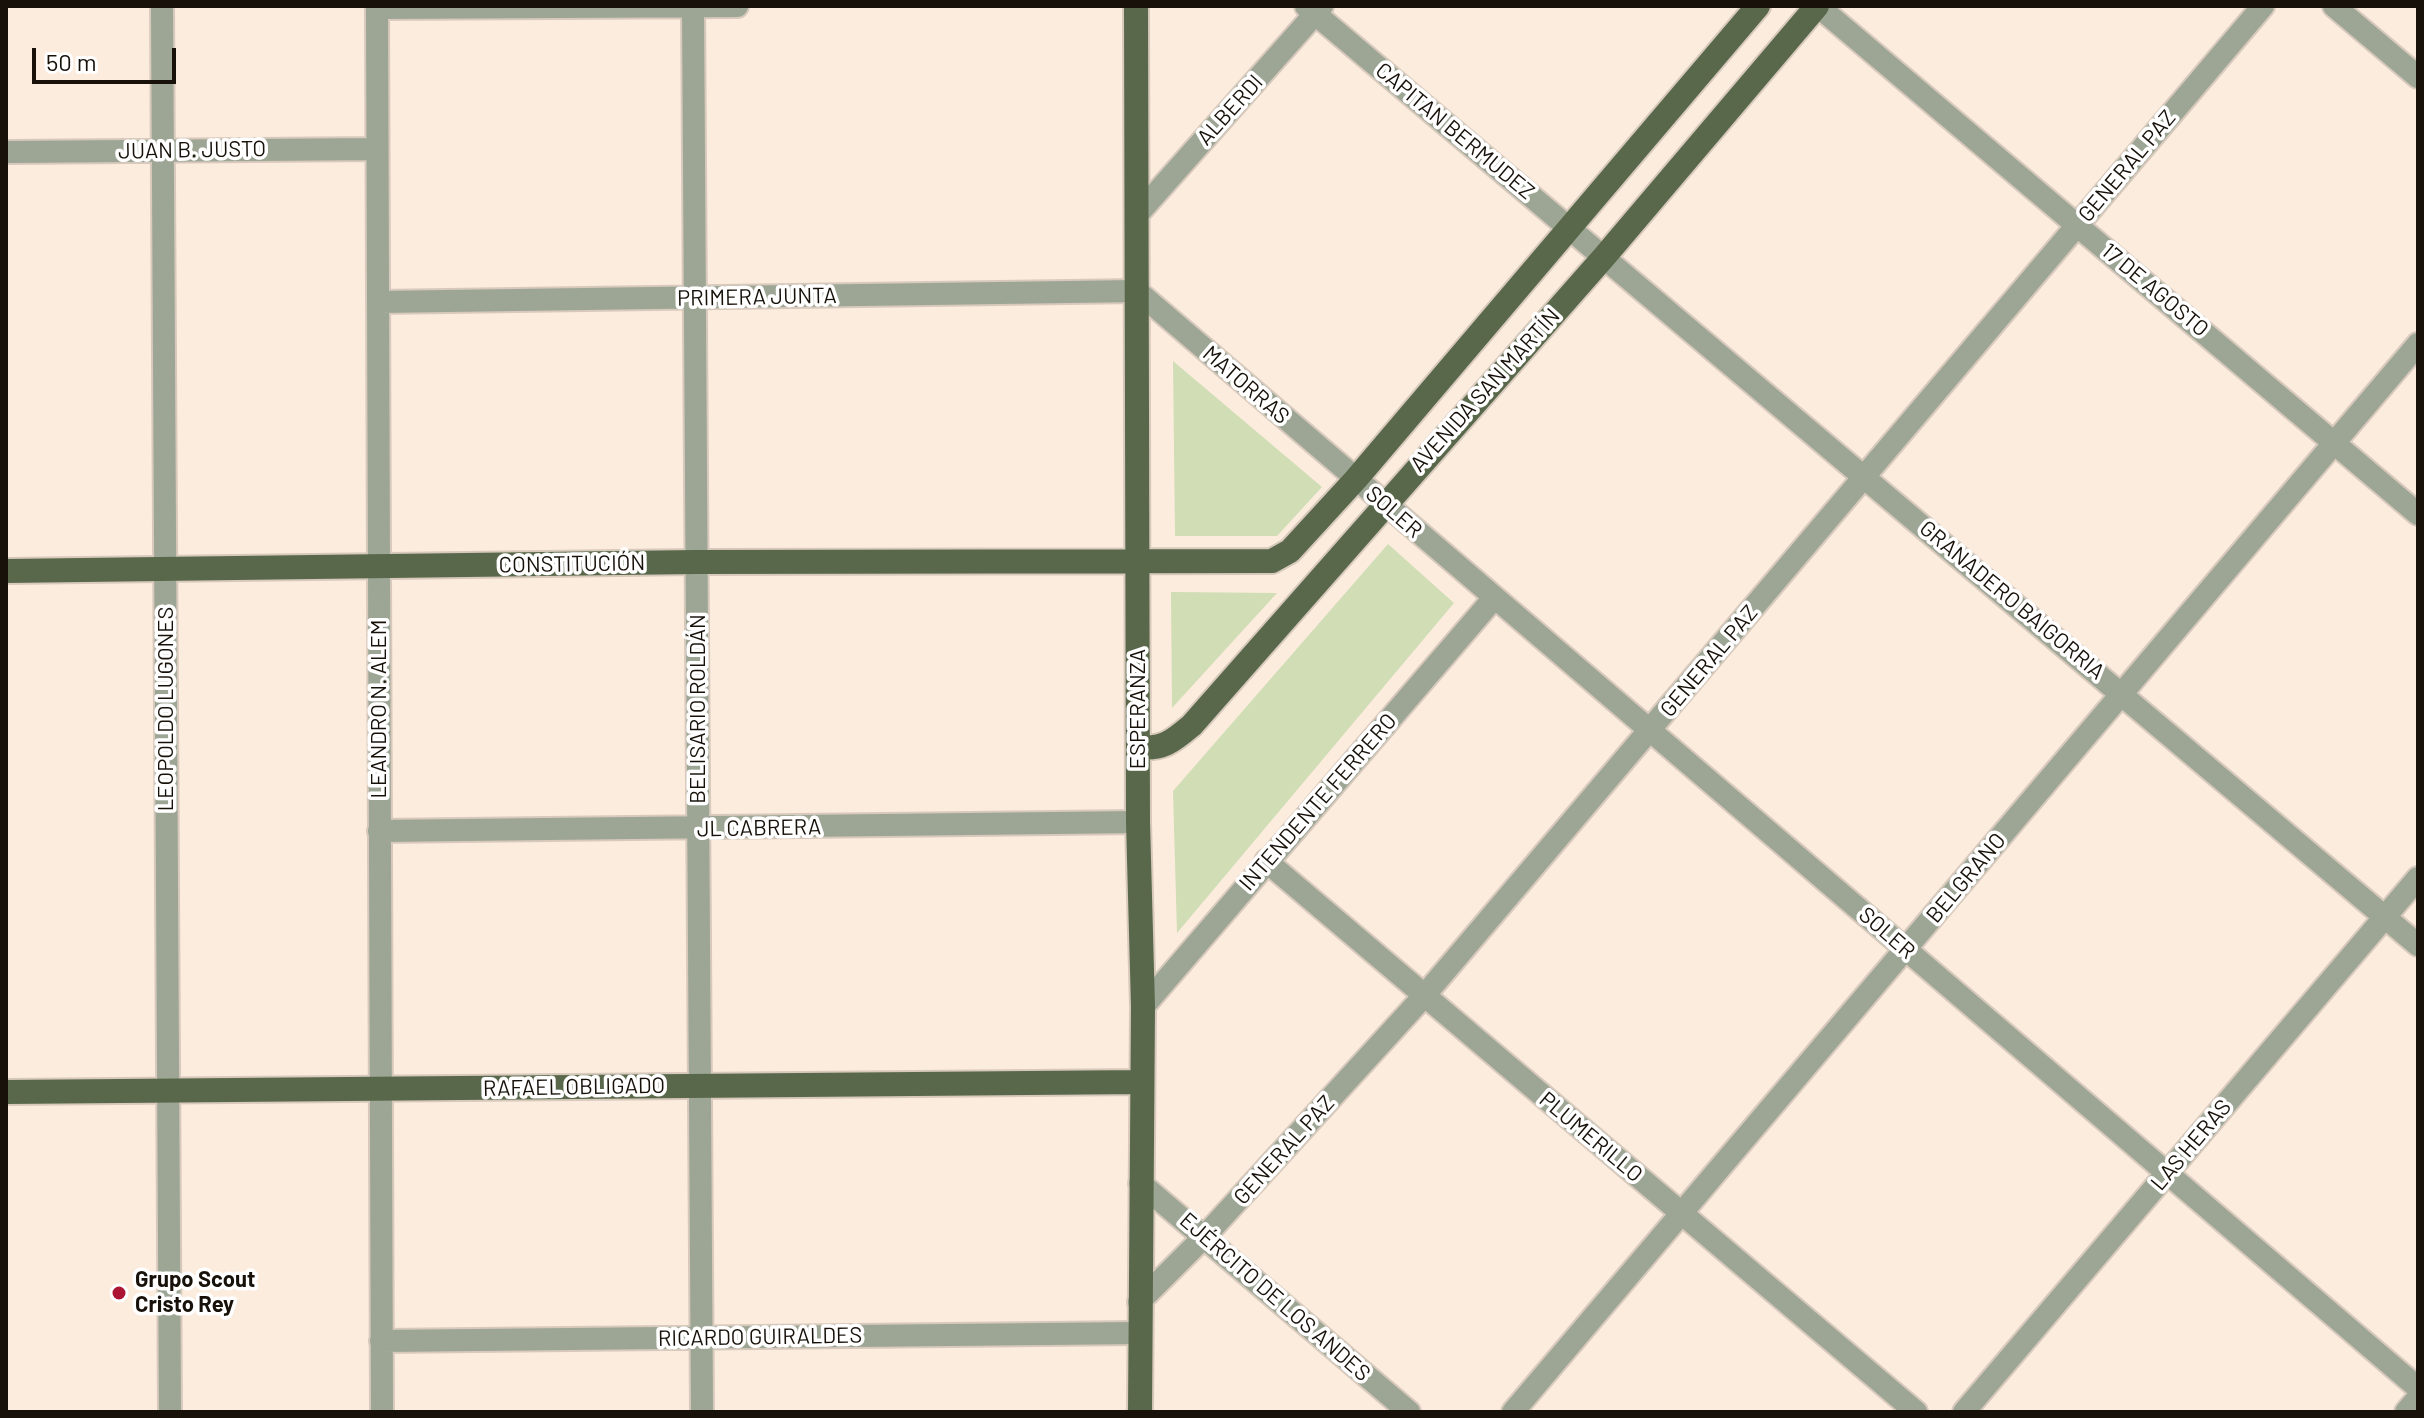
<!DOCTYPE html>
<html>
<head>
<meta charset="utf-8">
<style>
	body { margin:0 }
	#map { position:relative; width:2424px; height:1418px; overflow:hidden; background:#fcecde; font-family:Barlow,sans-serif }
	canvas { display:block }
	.frame { position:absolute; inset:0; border:8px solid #17110a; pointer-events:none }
	.scale { position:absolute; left:32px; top:48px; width:144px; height:36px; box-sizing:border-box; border:4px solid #17110a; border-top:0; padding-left:10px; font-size:24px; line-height:28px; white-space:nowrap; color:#17110a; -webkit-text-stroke:6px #fff; paint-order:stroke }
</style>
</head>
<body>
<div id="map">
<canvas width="2424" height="1418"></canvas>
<div class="frame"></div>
<div class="scale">50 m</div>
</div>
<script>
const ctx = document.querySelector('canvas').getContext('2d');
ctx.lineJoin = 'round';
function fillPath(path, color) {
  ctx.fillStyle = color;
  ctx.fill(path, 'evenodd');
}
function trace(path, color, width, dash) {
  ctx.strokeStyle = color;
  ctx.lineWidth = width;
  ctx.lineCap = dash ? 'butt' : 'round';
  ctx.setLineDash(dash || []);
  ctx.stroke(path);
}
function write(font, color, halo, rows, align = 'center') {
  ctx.font = font + ' Barlow,sans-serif';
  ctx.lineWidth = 7;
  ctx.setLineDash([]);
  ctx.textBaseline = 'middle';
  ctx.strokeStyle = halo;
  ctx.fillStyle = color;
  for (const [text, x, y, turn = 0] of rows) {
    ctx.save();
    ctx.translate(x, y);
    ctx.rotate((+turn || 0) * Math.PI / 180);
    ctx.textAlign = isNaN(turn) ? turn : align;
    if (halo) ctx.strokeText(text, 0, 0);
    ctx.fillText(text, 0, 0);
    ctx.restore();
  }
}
fillPath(new Path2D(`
	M1173 361 1322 487 1277 536H1175Z
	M1388 544 1454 603 1177 933 1173 791Z
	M1171 592 1277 593 1172 708Z`), '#d0ddb5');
const minor = new Path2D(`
	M162 6 170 1412
	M377 6 382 1412
	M693 6 702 1412
	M1306 6 2418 945
	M1818 6 2418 514
	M2334 6 2418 77
	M377 8 737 6
	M6 152 377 149
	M1137 215 1322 6
	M378 302 1137 291 2418 1388
	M379 831 1138 822
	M1266 861 1916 1412
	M1143 1007 1494 598
	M1140 1183 1409 1412
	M1139 1302 1205 1236 1424 996 2263 6
	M381 1341 1139 1333
	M1513 1412 2418 344
	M1964 1412 2418 878
	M2406 1412 2418 1398`);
const major = new Path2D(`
	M1136 6 1138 822 1143 1007 1140 1412
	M6 571 696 562 1272 561 1290 551 1356 479 1758 6
	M1138 747C1163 750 1173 741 1192 725L1604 257 1817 6
	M6 1092 1142 1082`);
trace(minor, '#d7c9bc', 26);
trace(major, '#d7c9bc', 28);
trace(minor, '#9da595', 22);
trace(major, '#59684a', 24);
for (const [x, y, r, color] of [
	[119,1293,8,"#ab1533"]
]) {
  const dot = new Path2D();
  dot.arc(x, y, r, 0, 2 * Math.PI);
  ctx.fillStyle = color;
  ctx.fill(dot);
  trace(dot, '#fff', 3);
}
write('22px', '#17110a', '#fff', [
	["ALBERDI",1230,110,-48],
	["CAPITAN BERMUDEZ",1455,131,40],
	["JUAN B. JUSTO",192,150,-1],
	["GENERAL PAZ",2127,166,-50],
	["17 DE AGOSTO",2155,290,40],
	["PRIMERA JUNTA",757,297,-1],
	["MATORRAS",1246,385,41],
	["AVENIDA SAN MARTÍN",1485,390,-48],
	["SOLER",1394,512,41],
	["CONSTITUCIÓN",572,564,-1],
	["GRANADERO BAIGORRIA",2012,600,40],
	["GENERAL PAZ",1709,661,-50],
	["LEOPOLDO LUGONES",166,709,-90],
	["LEANDRO N. ALEM",379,709,-90],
	["BELISARIO ROLDÁN",698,709,-90],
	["ESPERANZA",1138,709,-90],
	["INTENDENTE FERRERO",1318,802,-49],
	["JL CABRERA",759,828,-1],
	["BELGRANO",1966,878,-50],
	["SOLER",1887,933,41],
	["RAFAEL OBLIGADO",574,1087,-1],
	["PLUMERILLO",1591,1137,40],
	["LAS HERAS",2191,1145,-50],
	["GENERAL PAZ",1284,1150,-48],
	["EJÉRCITO DE LOS ANDES",1275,1297,41],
	["RICARDO GUIRALDES",760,1337,-1]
]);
write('bold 22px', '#17110a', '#fff', [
	["Grupo Scout",135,1280],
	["Cristo Rey",135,1305]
], 'left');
</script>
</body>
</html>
